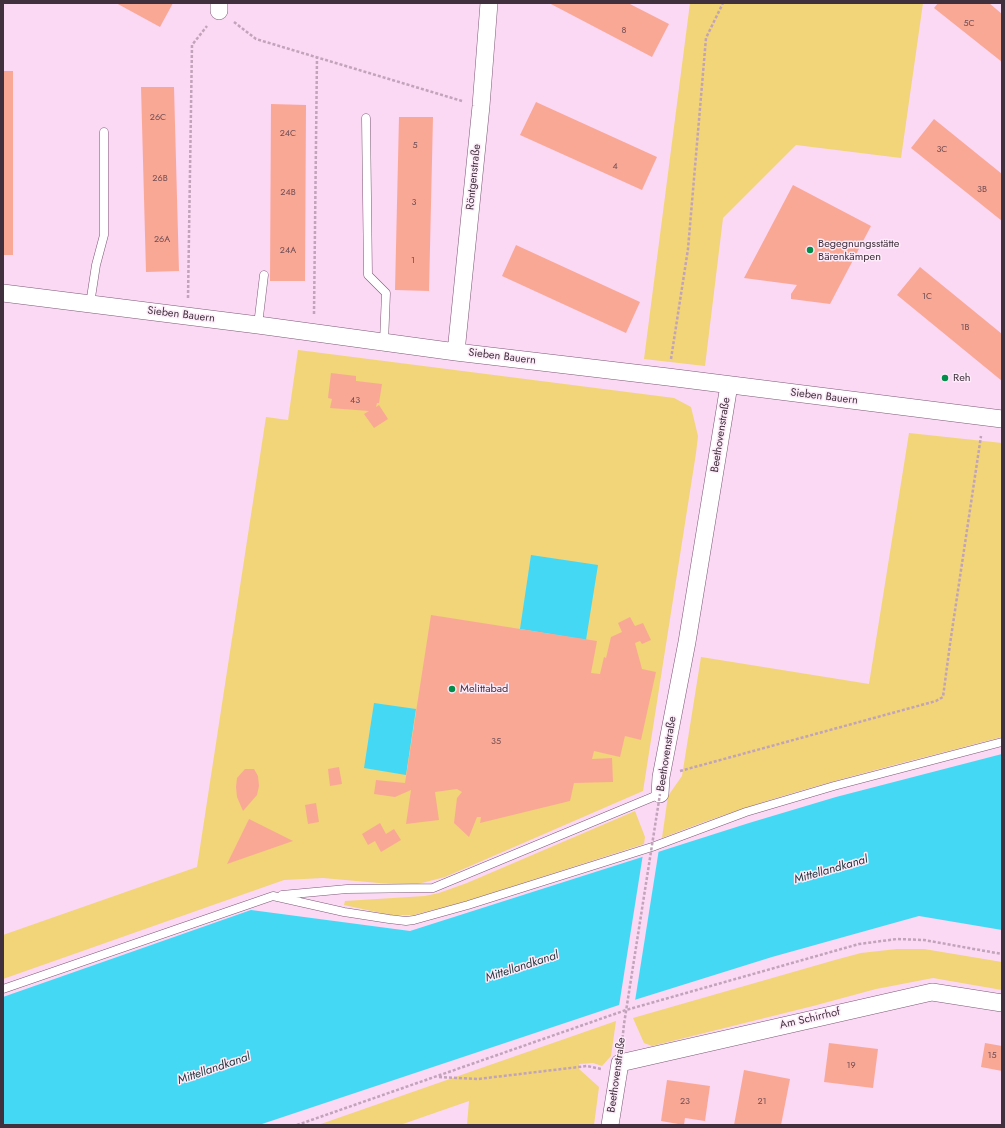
<!DOCTYPE html>
<html>
<head>
<meta charset="utf-8">
<style>
	body { margin:0 }
	#map { position:relative; width:1005px; height:1128px; overflow:hidden; background:#fbd8f4; font-family:Jost,sans-serif }
	canvas { display:block }
	.frame { position:absolute; inset:0; border:4px solid #402f3d; pointer-events:none }
</style>
</head>
<body>
<div id="map">
<canvas width="1005" height="1128"></canvas>
<div class="frame"></div>
</div>
<script>
const ctx = document.querySelector('canvas').getContext('2d');
ctx.lineJoin = 'round';
function fillPath(path, color) {
  ctx.fillStyle = color;
  ctx.fill(path, 'evenodd');
}
function trace(path, color, width, dash) {
  ctx.strokeStyle = color;
  ctx.lineWidth = width;
  ctx.lineCap = dash ? 'butt' : 'round';
  ctx.setLineDash(dash || []);
  ctx.stroke(path);
}
function write(font, color, halo, rows, align = 'center') {
  ctx.font = font + ' Jost,sans-serif';
  ctx.lineWidth = 3;
  ctx.setLineDash([]);
  ctx.textBaseline = 'middle';
  ctx.strokeStyle = halo;
  ctx.fillStyle = color;
  for (const [text, x, y, turn = 0] of rows) {
    ctx.save();
    ctx.translate(x, y);
    ctx.rotate((+turn || 0) * Math.PI / 180);
    ctx.textAlign = isNaN(turn) ? turn : align;
    if (halo) ctx.strokeText(text, 0, 0);
    ctx.fillText(text, 0, 0);
    ctx.restore();
  }
}
fillPath(new Path2D(`
	M690 3H923L901 158 796 145 723 218 705 366 644 359Z
	M298 350 674 398 691 407 698 436 696 453 643 791 445 877 414 885 390 884 323 878 284 880 3 979V935L197 867 266 417 288 420Z
	M909 433 1002 443V737C888 767 772 794 662 838L668 796 682 776 701 657 869 684Z
	M635 811 645 837 644 844 467 901 414 915H390L344 905 345 901 425 896 439 893 467 883Z
	M897 949H924L1002 962V990L933 978 876 989 813 1006 652 1046 644 1043 633 1018 835 960 861 953Z
	M616 1021 611 1056 602 1066 593 1063 579 1064V1069L599 1087 594 1125H467L469 1101 400 1125H318Z`), '#f1d578');
fillPath(new Path2D(`
	M531 555 598 565 586 640 520 629Z
	M374 703 416 709 406 775 364 768Z
	M1002 754V930L919 916 772 957 628 1002 259 1125H3V997L251 910 410 931 749 823 836 797Z`), '#44d8f4');
fillPath(new Path2D(`
	M659 849 635 1001 619 1006 643 854Z`), '#fbd8f4');
fillPath(new Path2D(`
	M116 3H173L160 27Z
	M549 3H628L669 24 652 57Z
	M938 3H989L1002 14V62L934 8Z
	M3 71H13V255H3Z
	M141 87H174L179 271 146 272Z
	M536 102 657 157 642 190 520 135Z
	M271 104 306 105 305 281H270Z
	M399 117H433L429 291 395 290Z
	M934 119 1002 174V221L911 148Z
	M793 185 871 226 830 304 791 299V294L797 285 744 278Z
	M516 245 640 302 626 333 502 276Z
	M920 267 1002 334V381L897 295Z
	M331 373 356 376V381L382 384 379 403H377L376 407 379 405 388 419 374 428 364 414 369 411 330 408 332 399 328 398Z
	M431 615 597 641 591 673 600 674 604 657 606 658 611 637 622 632 618 623 630 617 635 626 643 623 651 640 642 644 640 641 635 643 642 669 656 672 641 740 625 736 620 757 594 751 592 759 612 758 613 782 574 783 570 801 480 823 481 817H477L469 837 454 823 457 798 462 792 457 789 435 792 439 820 406 824 411 790 395 797 374 794 376 780 405 783Z
	M339 767 342 784 330 786 328 769Z
	M245 769H254L258 776 259 786 257 795 243 811 237 797 236 787 237 778Z
	M316 803 319 822 308 824 305 805Z
	M249 819 293 841 227 864Z
	M380 823 386 834 394 829 401 840 381 852 375 841 368 845 362 834Z
	M829 1043 878 1049 873 1088 824 1082Z
	M985 1043 1002 1046V1071L981 1067Z
	M744 1070 790 1079 781 1125H734Z
	M667 1080 710 1086 705 1121 685 1118 684 1125 661 1121Z`), '#faa896');
const lane = new Path2D(`
	M366 118 368 275 386 293 384 342
	M90 304 96 265 104 235V132
	M258 325 264 275
	M282 895 347 889 433 888 660 794
	M3 989 273 896 344 912 389 919 406 921 414 920 468 905 652 847 746 812 834 786 1002 742`);
const street = new Path2D(`
	M219 11V3
	M3 293 258 325 456 352 668 377 1002 419
	M456 352 481 106 489 3
	M660 794 661 777 687 642 729 385
	M610 1125 620 1063 932 992 1002 1003`);
trace(lane, '#7e5977', 9);
trace(street, '#7e5977', 18);
trace(new Path2D(`
	M234 22 256 39 462 101
	M188 298 192 45 207 26
	M314 314 317 57
	M671 359 688 249 706 38 723 3
	M680 771 936 701 943 697 950 644 981 436
	M439 1077 478 1079 587 1066 601 1069
	M297 1125 626 1010 859 944 897 939 924 940 1002 954`), '#c1a3bb', 2.5, [3, 2]);
trace(lane, '#fff', 8);
trace(street, '#fff', 17);
trace(new Path2D(`
	M620 1063 624 1024 660 794`), '#c1a3bb', 2.5, [3, 2]);
for (const [x, y, r, color] of [
	[810,250,4,"#038d4b"],
	[945,378,4,"#038d4b"],
	[452,689,4,"#038d4b"]
]) {
  const dot = new Path2D();
  dot.arc(x, y, r, 0, 2 * Math.PI);
  ctx.fillStyle = color;
  ctx.fill(dot);
  trace(dot, '#fdebf9', 1.5);
}
write('9px', '#6e4d53', null, [
	["5C",969,24],
	["8",624,31],
	["26C",158,118],
	["24C",288,134],
	["5",415,146],
	["3C",942,150],
	["4",615,167],
	["26B",160,179],
	["3B",982,190],
	["24B",288,193],
	["3",414,203],
	["26A",162,240],
	["24A",288,251],
	["1",413,261],
	["1C",927,297],
	["1B",965,328],
	["43",355,401],
	["35",496,742],
	["15",992,1056],
	["19",851,1066],
	["23",685,1102],
	["21",762,1102]
]);
write('11px', '#402f3d', '#fdebf9', [
	["Röntgenstraße",474,177,-84],
	["Sieben Bauern",181,315,7],
	["Sieben Bauern",502,357,7],
	["Sieben Bauern",824,397,7],
	["Beethovenstraße",721,435,-81],
	["Beethovenstraße",667,754,-81],
	["Am Schirrhof",810,1019,-13],
	["Beethovenstraße",617,1075,-82]
]);
write('11px', '#402f3d', '#fdebf9', [
	["Begegnungsstätte",818,244],
	["Bärenkämpen",818,257],
	["Reh",953,378],
	["Melittabad",460,689]
], 'left');
write('italic 12px', '#1d353a', '#fdebf9', [
	["Mittellandkanal",831,870,-16],
	["Mittellandkanal",522,967,-18],
	["Mittellandkanal",214,1069,-19]
]);
</script>
</body>
</html>
